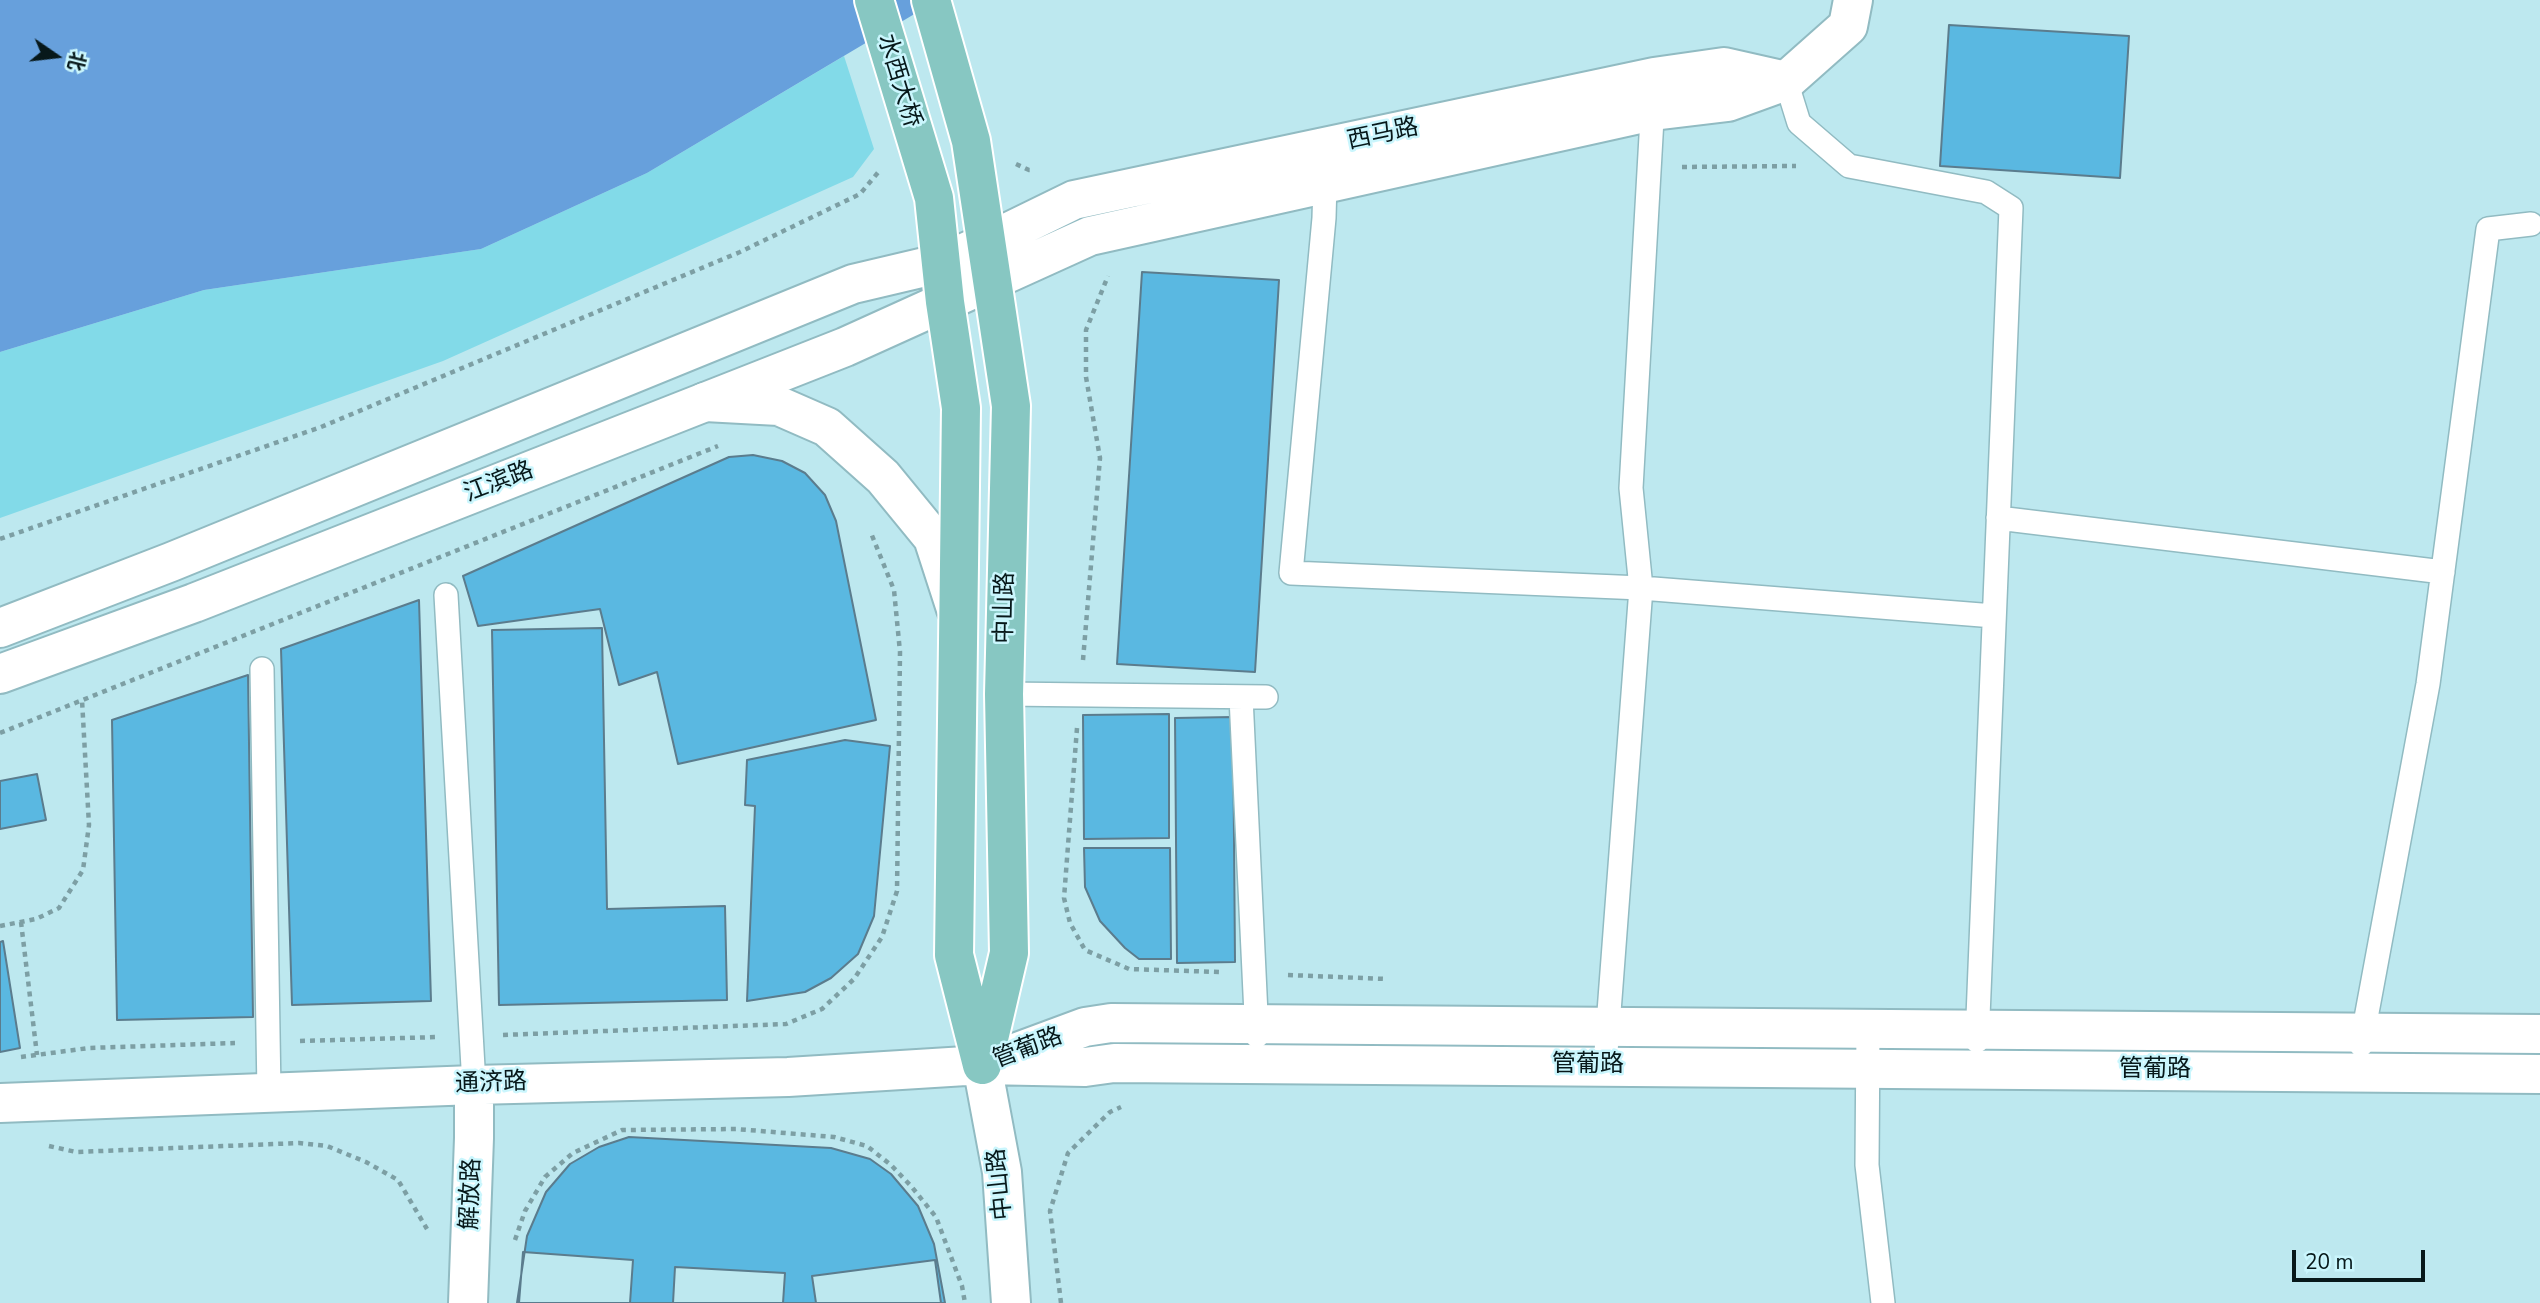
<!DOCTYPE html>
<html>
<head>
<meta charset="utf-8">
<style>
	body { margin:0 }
	#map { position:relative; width:2540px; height:1303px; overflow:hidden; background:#bde8ef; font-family:"Nunito Sans","Noto Sans SC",sans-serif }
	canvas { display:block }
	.north { position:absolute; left:21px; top:21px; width:70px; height:70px; -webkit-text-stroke:5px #caf6fd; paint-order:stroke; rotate:104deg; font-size:19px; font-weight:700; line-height:28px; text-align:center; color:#07181a }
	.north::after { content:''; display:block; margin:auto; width:24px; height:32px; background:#07181a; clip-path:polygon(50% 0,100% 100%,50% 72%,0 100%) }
	.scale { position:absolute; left:2292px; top:1250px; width:133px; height:32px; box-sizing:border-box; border:4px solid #07181a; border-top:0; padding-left:9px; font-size:21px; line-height:24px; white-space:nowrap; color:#07181a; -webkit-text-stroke:5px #caf6fd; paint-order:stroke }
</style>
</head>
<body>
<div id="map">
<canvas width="2540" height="1303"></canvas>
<div class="north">北</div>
<div class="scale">20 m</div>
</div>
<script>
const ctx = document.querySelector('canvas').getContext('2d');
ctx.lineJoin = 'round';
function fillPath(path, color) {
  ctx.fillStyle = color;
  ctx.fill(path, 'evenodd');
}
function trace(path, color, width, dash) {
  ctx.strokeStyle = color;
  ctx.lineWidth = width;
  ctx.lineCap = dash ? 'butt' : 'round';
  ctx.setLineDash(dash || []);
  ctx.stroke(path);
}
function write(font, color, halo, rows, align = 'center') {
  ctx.font = font + ' "Nunito Sans","Noto Sans SC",sans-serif';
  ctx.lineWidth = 5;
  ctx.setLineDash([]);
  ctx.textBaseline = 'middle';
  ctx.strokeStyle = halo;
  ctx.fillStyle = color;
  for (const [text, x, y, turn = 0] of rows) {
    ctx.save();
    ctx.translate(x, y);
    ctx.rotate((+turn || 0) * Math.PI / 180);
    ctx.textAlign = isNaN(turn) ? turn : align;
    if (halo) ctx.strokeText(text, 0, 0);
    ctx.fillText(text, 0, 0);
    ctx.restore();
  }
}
fillPath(new Path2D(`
	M844 56 874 149 853 177 443 361 0 518V352L204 290 481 249 647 173Z`), '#82dae8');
fillPath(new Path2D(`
	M0 0H938L647 173 481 249 204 290 0 352Z`), '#67a0dc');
const building = new Path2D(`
	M1949 25 2129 36 2120 178 1940 166Z
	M1142 272 1279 280 1255 672 1117 664Z
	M753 455 782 461 805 473 825 495 836 521 876 720 678 764 657 672 619 685 600 609 478 626 463 576 729 457Z
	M419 600 431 1001 292 1005 281 649Z
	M602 628 607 909 725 906 727 1000 499 1005 492 630Z
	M248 675 253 1017 117 1020 112 720Z
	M1169 714V838L1084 839 1083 715Z
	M1233 717 1235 962 1177 963 1175 718Z
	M845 740 890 746 874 916 858 954 831 978 805 992 747 1001 755 806 745 805 747 760Z
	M37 774 46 820 0 829V781Z
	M1084 848H1170L1171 959H1139L1125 948 1100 921 1085 887Z
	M3 941 20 1048 0 1052V942Z
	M629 1137 831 1148 870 1159 891 1174 918 1206 934 1244 945 1303H517L527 1236 546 1192 570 1164 599 1147Z
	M523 1252 633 1260 630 1303H519Z
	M935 1260 941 1303H816L812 1276Z
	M675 1267 785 1273 783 1303H673Z`);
fillPath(building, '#5ab8e1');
trace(building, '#5b7c8d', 2);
const service = new Path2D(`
	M1786 81 1799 123 1849 166 1986 192 2011 208 1977 1041
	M1325 183 1324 218 1291 573 1641 588 1994 616
	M1998 518 2443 572
	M446 595 474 1085
	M262 669 269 1093
	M1004 694 1266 697
	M1241 697 1257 1036
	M1868 1027 1867 1165 1883 1303
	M2361 1045 2428 684 2488 229 2531 224
	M1605 1065 1641 588 1631 488 1653 101`);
const minor = new Path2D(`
	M1786 81 1848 26 1853 0`);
const tertiary = new Path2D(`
	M988 242 1074 200 1654 77 1724 67 1786 81
	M993 280 1090 236 1653 111 1728 102 1786 81
	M705 402 779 406 827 427 883 477 933 538 956 609
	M1004 1057 1085 1027 1111 1023 2540 1034
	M982 1065 1002 1172 1011 1303
	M0 1103 474 1085 788 1077 982 1065 1085 1067 1114 1063 2540 1074
	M468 1303 474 1138V1085`);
const secondary = new Path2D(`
	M0 628 171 562 853 284 942 263 988 242
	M0 674 194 603 845 347 993 280`);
const primary = new Path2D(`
	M874 0 934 198 945 302 961 408 954 955 982 1065
	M931 0 971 141 1011 406 1004 694 1009 953 984 1060`);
trace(service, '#91bbc2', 26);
trace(minor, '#91bbc2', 42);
trace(tertiary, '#91bbc2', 42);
trace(secondary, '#91bbc2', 42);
trace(primary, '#fff', 42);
trace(new Path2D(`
	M1016 164 1029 170H1034
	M1682 167 1796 166
	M0 539 321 427 740 252 860 194 881 169
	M1083 660 1100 458 1086 377V330L1108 276
	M1077 728 1064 898 1070 923 1085 950 1129 969 1220 972
	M0 733 718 446
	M21 922 37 1055
	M0 926 36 919 59 908 83 870 89 825 82 700
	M1288 975 1387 979
	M503 1035 786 1024 822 1009 854 979 882 937 897 891 900 652 894 590 871 533
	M300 1041 438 1037
	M21 1057 89 1048 235 1043
	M49 1146 76 1152 299 1143 327 1146 366 1162 398 1180 427 1229
	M515 1240 525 1211 545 1177 573 1153 622 1130 736 1129 834 1137 867 1146 891 1165 911 1186 936 1217 962 1286 965 1303
	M1061 1303 1050 1211 1068 1153 1110 1112 1121 1107`), '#7d9fa4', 4.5, [5, 5]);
trace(service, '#fff', 23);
trace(minor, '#fff', 38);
trace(tertiary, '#fff', 38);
trace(secondary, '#fff', 38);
trace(primary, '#87c7c2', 38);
write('24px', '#07181a', '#caf6fd', [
	["水西大桥",898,81,73],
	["西马路",1383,135,-12],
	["江滨路",499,483,-21],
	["中山路",1006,608,-89],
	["管葡路",1028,1049,-21],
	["管葡路",1588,1065],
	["管葡路",2155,1070],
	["通济路",491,1084,-2],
	["中山路",1001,1184,-96],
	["解放路",472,1194,-88]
]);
</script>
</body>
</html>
